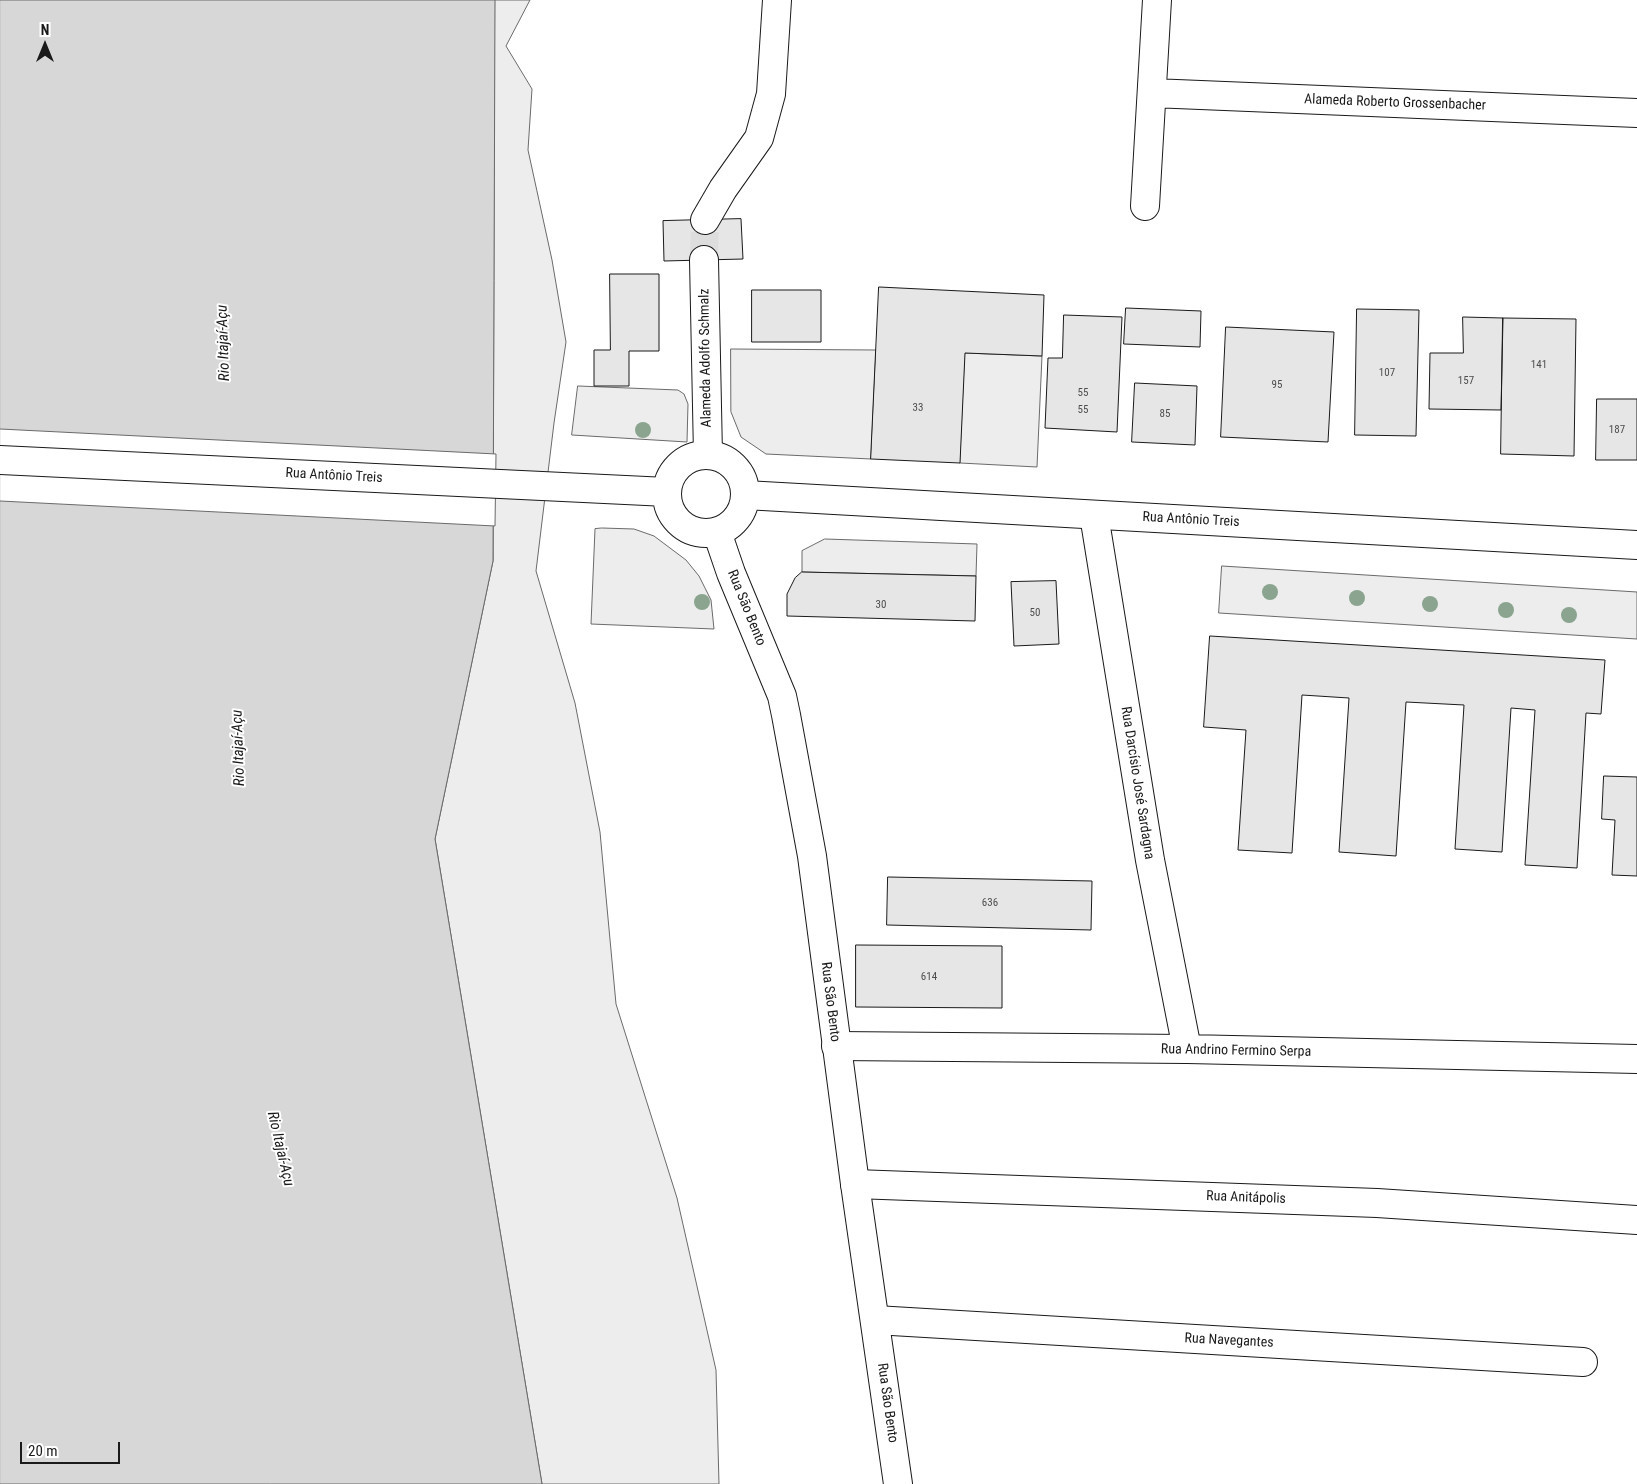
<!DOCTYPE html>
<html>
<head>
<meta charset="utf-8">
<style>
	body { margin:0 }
	#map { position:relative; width:1637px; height:1484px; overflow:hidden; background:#fff; font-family:"Roboto Condensed",sans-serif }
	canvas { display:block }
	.north { position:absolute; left:20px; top:20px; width:50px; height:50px; -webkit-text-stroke:4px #fff; paint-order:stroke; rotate:0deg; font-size:14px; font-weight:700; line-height:20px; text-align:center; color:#1a1a1a }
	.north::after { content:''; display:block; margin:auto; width:18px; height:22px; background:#1a1a1a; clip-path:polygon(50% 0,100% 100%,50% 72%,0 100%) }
	.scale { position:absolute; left:20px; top:1442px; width:100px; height:22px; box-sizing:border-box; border:2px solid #1a1a1a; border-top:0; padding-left:6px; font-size:15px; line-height:18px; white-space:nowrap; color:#1a1a1a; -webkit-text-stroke:4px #fff; paint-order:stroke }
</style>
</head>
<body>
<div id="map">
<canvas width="1637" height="1484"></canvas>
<div class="north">N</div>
<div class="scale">20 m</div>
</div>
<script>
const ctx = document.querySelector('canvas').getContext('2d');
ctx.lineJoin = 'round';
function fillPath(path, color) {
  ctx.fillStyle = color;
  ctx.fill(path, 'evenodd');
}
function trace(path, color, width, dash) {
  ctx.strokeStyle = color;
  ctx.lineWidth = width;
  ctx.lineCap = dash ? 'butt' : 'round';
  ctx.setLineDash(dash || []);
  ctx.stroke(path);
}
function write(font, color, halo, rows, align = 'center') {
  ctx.font = font + ' "Roboto Condensed",sans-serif';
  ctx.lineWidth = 4;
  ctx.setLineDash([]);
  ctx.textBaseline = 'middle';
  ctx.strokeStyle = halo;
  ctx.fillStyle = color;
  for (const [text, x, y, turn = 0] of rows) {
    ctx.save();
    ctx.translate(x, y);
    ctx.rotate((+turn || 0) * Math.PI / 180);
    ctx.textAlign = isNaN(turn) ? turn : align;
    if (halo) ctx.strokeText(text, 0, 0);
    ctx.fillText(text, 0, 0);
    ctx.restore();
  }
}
const built = new Path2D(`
	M495 0H530L506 46 532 89 528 150 552 260 566 342 554 423 536 571 575 703 600 832 616 1004 677 1198 716 1370 719 1484H542L435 839 493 561Z
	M731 349 876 350 871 459 766 454 741 437 731 412Z
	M965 353 1042 356 1037 467 960 463Z
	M578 386 678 390 684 394 688 404 687 442 572 435Z
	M602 528 634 529 654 536 686 560 699 576 711 600 714 629 591 624 595 529Z
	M825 539 977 544 976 576 802 572V551Z
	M1222 566 1637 592V639L1219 613Z`);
fillPath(built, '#ededed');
trace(built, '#6a6a6a', 1);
const water = new Path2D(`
	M0 0H495L493 561 435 839 542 1484H0Z`);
fillPath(water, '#d7d7d7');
trace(water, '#6a6a6a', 1);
const pier = new Path2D(`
	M0 429 496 454 495 526 0 501Z`);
fillPath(pier, '#fff');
trace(pier, '#6a6a6a', 1);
const building = new Path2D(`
	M741 219 743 259 664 261 663 221Z
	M610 274H659V351H629V386H594V350H610Z
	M879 287 1044 295 1042 356 965 353 960 463 871 459Z
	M752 290H821V342H752Z
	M1126 308 1201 311 1200 347 1124 344Z
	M1357 309 1419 310 1416 436 1355 435Z
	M1064 315 1122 317 1117 432 1045 428 1048 358H1062Z
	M1463 317 1503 318 1501 410 1429 409 1430 353H1463Z
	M1503 318 1576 319 1574 456 1501 454Z
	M1226 327 1334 332 1328 442 1221 437Z
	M1135 383 1197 386 1195 445 1132 442Z
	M1597 399H1637V460H1596Z
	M802 572 976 576 975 621 787 616V594L795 578Z
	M1056 581 1059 644 1014 646 1011 582Z
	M1210 636 1605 660 1601 714 1586 713 1577 868 1525 865 1535 710 1511 708 1502 852 1455 849 1464 705 1406 702 1396 856 1339 852 1349 698 1302 695 1292 853 1238 850 1246 730 1204 727Z
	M1604 776 1637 777V876L1612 875 1615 820 1602 819Z
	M888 877 1092 881 1091 930 887 925Z
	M856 945 1002 946V1008L856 1007Z`);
fillPath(building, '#e6e6e6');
trace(building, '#1a1a1a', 1);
trace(new Path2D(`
	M704 260 705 220`), '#ddd', 28, [28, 14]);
const minor = new Path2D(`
	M1152 93 1637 113
	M1145 206 1157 0
	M705 220 723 189 759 138 771 94 777 0
	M704 260 708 455
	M1094 515 1150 860 1187 1049
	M836 1046 1187 1049 1637 1059
	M855 1184 1377 1203 1637 1220
	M875 1320 1583 1362`);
const tertiary = new Path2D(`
	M717 532 731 573 782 696 786 715 812 856 855 1184 898 1484`);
const primary = new Path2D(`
	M667 494a39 39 0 1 1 78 0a39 39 0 1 1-78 0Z
	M0 460 667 492
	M745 495 1637 545`);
trace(minor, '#1a1a1a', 30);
trace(tertiary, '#1a1a1a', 30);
trace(primary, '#1a1a1a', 30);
trace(new Path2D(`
	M674 522 687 532`), '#5f5f5f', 3, [4, 2.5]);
trace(minor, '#fff', 28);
trace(tertiary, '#fff', 28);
trace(primary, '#fff', 28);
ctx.fillStyle = '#8aa48f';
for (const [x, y] of [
	[643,430],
	[1270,592],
	[1357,598],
	[702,602],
	[1430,604],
	[1506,610],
	[1569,615]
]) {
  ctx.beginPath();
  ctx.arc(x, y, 8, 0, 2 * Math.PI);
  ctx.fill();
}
write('11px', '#4d4d4d', null, [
	["141",1539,365],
	["107",1387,373],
	["157",1466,381],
	["95",1277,385],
	["55",1083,393],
	["33",918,408],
	["55",1083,410],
	["85",1165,414],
	["187",1617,430],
	["30",881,605],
	["50",1035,613],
	["636",990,903],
	["614",929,977]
]);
write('14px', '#1a1a1a', '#fff', [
	["Alameda Roberto Grossenbacher",1395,103,2],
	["Alameda Adolfo Schmalz",706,358,-91],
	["Rua Antônio Treis",334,476,3],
	["Rua Antônio Treis",1191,520,3],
	["Rua São Bento",746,608,68],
	["Rua Darcísio José Sardagna",1137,783,81],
	["Rua São Bento",830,1002,83],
	["Rua Andrino Fermino Serpa",1236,1051,1],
	["Rua Anitápolis",1246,1198,2],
	["Rua Navegantes",1229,1341,3],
	["Rua São Bento",887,1403,82]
]);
write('italic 15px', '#1a1a1a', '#fff', [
	["Rio Itajaí-Açu",224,343,-92],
	["Rio Itajaí-Açu",239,748,-92],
	["Rio Itajaí-Açu",280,1149,77]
]);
</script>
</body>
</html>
